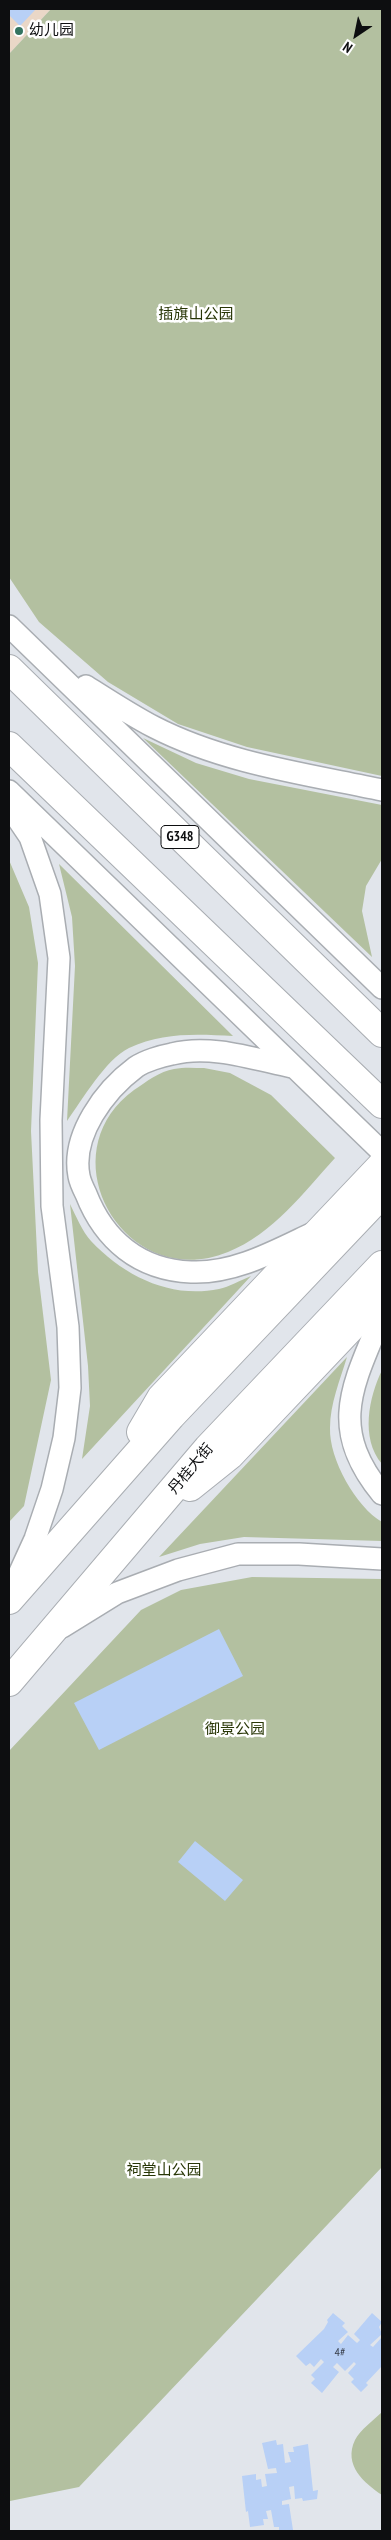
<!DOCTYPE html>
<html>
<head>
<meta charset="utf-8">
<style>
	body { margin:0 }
	#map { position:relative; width:391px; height:2540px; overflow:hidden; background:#e1e5eb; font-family:"PT Sans Narrow",sans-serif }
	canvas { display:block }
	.frame { position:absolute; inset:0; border:10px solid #0d0e10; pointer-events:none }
	.north { position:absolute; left:331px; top:10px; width:50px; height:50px; -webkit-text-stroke:4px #fff; paint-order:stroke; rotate:214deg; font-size:14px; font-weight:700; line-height:20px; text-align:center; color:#0d0e10 }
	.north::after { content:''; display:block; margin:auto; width:18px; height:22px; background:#0d0e10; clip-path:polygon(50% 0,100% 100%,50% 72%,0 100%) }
</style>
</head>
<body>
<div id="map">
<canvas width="391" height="2540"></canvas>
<div class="frame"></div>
<div class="north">N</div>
</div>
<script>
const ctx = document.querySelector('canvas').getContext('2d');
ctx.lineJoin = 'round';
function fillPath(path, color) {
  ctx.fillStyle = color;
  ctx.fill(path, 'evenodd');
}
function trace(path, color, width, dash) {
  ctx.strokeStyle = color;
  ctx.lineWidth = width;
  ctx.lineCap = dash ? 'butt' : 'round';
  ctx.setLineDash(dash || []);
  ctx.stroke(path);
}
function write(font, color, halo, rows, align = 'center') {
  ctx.font = font + ' "PT Sans Narrow","Noto Sans SC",sans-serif';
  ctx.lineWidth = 5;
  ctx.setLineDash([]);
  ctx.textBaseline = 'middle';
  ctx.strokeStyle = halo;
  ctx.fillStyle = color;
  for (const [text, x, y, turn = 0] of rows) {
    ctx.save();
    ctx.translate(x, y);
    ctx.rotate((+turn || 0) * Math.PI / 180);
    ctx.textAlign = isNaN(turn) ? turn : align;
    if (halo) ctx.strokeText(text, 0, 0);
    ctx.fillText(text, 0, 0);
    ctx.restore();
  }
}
fillPath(new Path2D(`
	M9 9H51L9 54Z`), '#ead7c7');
fillPath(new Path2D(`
	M51 9H382V776L247 747 178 724 108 682 39 622 9 577V54Z
	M143 738 196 763 249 779 382 805V859L366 886 362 911 372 957Z
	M9 860 29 907 38 963 31 1131 38 1272 51 1380 24 1506 9 1522Z
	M59 864 233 1036C198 1034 162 1032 129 1048 106 1059 82 1100 67 1121L75 966 72 917Z
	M204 1068 230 1073 271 1095 335 1158C304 1192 273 1234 228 1252 125 1294 45 1155 134 1090 146 1082 160 1071 174 1069 184 1067 194 1068 204 1068Z
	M70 1204C76 1216 82 1231 91 1241 124 1276 170 1299 219 1289 229 1287 241 1280 251 1276L82 1459 90 1406 88 1366Z
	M347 1357C340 1380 330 1404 330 1428 329 1459 356 1507 382 1522V1541L244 1537 200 1544 159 1557Z
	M382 1370V1464C360 1438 369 1397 382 1370Z
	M252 1577 382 1579V2167L79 2487 10 2501 9 1751 141 1610 181 1590Z
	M382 2412V2495C364 2483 343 2465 355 2440 360 2430 374 2420 382 2412Z`), '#b3c0a0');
fillPath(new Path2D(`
	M9 9H36L20 26 9 15Z
	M219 1629 243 1676 99 1750 74 1703Z
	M195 1841 243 1880 225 1901 178 1862Z
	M333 2313 345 2323 342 2326 348 2332 338 2341 341 2344 348 2335 357 2343 360 2340 354 2334 372 2313 382 2322 379 2327 382 2334 370 2345 373 2347 382 2337V2366L366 2383 368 2385 361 2392 351 2382 354 2379 348 2373 356 2364 354 2362 345 2371 337 2363 333 2367 339 2372 322 2393 311 2383 315 2379 311 2375 324 2362 321 2359 314 2367 310 2363 306 2366 296 2356 324 2329 328 2322 327 2320Z
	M276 2440 277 2445 283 2444 285 2463 291 2462 288 2452H294L293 2447 308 2444 313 2491 318 2490 317 2499 303 2501 302 2498 295 2499 294 2486 289 2487 291 2499 282 2501V2505L289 2504 293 2530 279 2531V2527H274L271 2510 266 2511 268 2519H263L264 2525 250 2527 248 2511 246 2512 242 2476 256 2474V2480L261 2479 262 2487 267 2486 265 2474 277 2473 276 2468 268 2469 262 2443Z`), '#b8d0f6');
const tertiary = new Path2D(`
	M9 626 382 988
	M86 686C108 700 131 715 154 727 224 763 306 774 382 790
	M9 791 382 1152
	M9 806 30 837 50 894 59 958 51 1120 52 1206 68 1327 70 1388 64 1438 52 1489 35 1539 13 1587
	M292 1067C254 1059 210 1044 172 1054 161 1056 145 1061 136 1067 105 1090 71 1135 79 1176 80 1182 83 1188 86 1194 104 1240 139 1270 191 1272 234 1274 275 1251 313 1233
	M382 1315C353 1385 327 1427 382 1494
	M62 1627 117 1593 178 1570 238 1554H299L382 1559`);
const primary = new Path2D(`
	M141 1432 161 1398 382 1165
	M190 1487 230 1455 382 1295
	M9 1600 171 1416 382 1194
	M9 1682 208 1448 382 1265`);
const trunk = new Path2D(`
	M9 669 382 1033
	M9 746 382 1104`);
trace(tertiary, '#a9adb2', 24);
trace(primary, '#a9adb2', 30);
trace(trunk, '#a9adb2', 30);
trace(tertiary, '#fff', 21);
trace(primary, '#fff', 28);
trace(trunk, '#fff', 28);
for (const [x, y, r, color] of [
	[19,31,5,"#337360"]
]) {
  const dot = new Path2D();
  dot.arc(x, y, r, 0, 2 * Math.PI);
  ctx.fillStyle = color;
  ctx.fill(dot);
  trace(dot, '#fff', 2);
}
write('12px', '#383e4a', null, [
	["4#",340,2353]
]);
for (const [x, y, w] of [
	[180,837,38]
]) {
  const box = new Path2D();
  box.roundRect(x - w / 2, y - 11.5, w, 23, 4);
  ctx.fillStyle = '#fff';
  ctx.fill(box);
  trace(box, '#0d0e10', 1);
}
write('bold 14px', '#0d0e10', null, [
	["G348",180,837]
]);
write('15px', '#0d0e10', '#fff', [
	["幼儿园",29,31]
], 'left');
write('15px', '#283606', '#fff', [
	["插旗山公园",196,315],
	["御景公园",235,1730],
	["祠堂山公园",164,2171]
]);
write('15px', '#0d0e10', '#fff', [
	["丹桂大街",191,1469,-50]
]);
</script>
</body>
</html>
